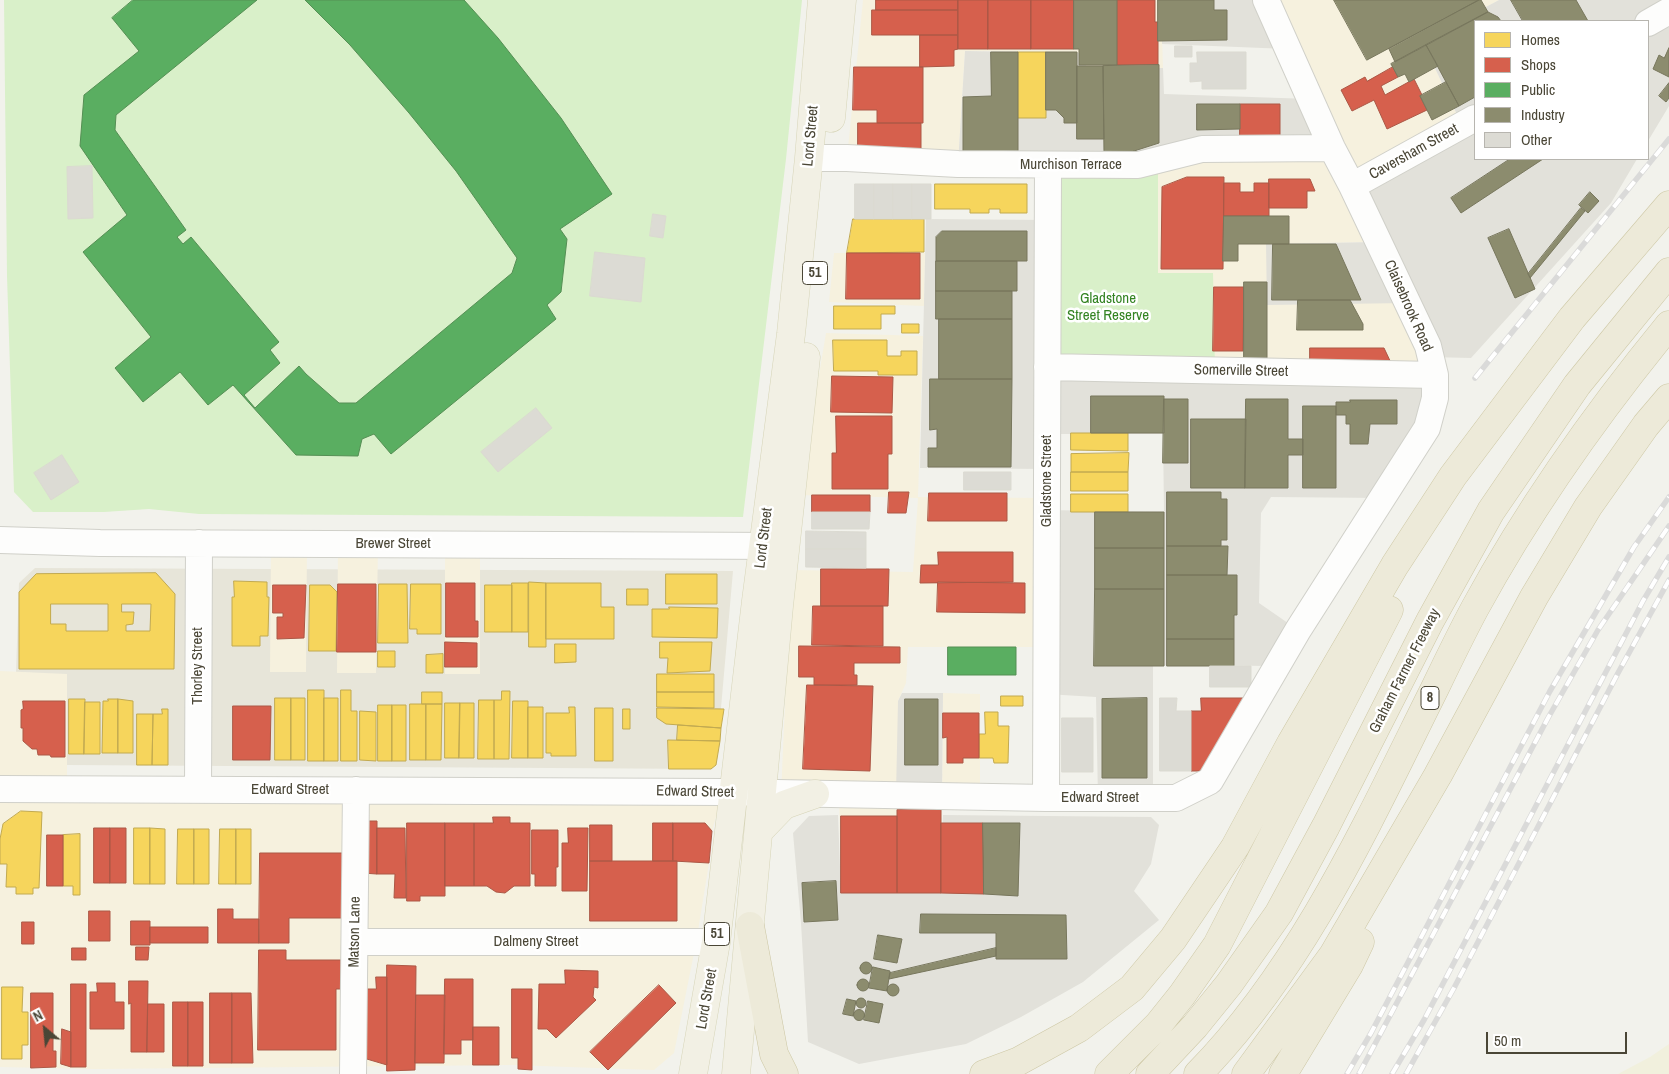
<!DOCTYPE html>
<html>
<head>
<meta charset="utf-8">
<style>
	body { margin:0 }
	#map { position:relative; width:1669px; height:1074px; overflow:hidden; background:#f2f2ec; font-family:"Archivo Narrow",sans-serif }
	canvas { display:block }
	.legend { position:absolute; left:1474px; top:20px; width:175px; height:140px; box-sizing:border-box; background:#fff; border:1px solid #b7b5af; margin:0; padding:6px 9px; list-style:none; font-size:15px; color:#4a4636 }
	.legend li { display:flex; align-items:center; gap:10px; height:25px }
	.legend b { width:25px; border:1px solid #b7b5af }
	.north { position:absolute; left:20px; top:1004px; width:50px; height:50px; -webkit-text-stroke:4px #fff; paint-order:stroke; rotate:332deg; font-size:14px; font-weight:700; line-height:20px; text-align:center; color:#4a4636 }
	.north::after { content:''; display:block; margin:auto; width:18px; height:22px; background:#4a4636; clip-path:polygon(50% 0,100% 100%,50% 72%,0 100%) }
	.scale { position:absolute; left:1486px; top:1032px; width:141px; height:22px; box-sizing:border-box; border:2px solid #4a4636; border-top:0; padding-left:6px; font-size:15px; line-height:18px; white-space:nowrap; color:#4a4636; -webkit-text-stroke:4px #fff; paint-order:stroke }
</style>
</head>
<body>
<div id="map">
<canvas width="1669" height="1074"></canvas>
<ul class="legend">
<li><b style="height:14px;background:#f6d55c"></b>Homes</li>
<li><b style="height:14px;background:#d6604d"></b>Shops</li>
<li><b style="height:14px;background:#5aae61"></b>Public</li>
<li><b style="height:14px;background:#8c8c6e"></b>Industry</li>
<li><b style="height:14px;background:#dcdbd4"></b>Other</li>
</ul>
<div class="north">N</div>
<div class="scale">50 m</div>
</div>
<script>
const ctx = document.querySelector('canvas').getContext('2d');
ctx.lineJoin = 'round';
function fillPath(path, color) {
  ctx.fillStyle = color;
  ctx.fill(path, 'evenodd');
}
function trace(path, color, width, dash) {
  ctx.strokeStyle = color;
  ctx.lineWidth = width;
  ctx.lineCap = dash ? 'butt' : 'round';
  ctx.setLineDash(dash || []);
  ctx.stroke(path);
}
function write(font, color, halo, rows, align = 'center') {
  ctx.font = font + ' "Archivo Narrow",sans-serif';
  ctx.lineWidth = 5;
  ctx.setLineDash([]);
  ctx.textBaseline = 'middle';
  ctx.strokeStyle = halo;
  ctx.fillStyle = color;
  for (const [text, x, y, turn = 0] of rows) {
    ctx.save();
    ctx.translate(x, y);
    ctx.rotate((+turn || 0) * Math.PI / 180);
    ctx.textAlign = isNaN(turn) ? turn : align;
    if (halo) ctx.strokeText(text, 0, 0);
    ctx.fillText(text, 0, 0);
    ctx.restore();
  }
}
fillPath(new Path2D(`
	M35 568 733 571 716 765 711 769 67 765V675L16 672 19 583Z`), '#e7e5d9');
fillPath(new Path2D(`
	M863 0H1161L1163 68 1086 69V53L965 51 958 164 847 158Z
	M1266 0H1499L1422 41 1462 125 1379 242 1266 244 1408 303 1435 375 1215 370 1158 274V160L1332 148Z
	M834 253H925L924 306 829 302Z
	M826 333 923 336 918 497 1046 498V647H908L906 683 898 701 942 795 943 693 980 694V796L942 795 941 893H841L839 794H781L791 570 913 572 918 498 799 495Z
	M271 543H307L306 672H270Z
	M338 544H378L376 673H337Z
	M445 544H480V674H445Z
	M0 671 67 674V789L723 792 712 831 709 863 696 943 674 1053 654 1070 512 1065 94 1069 0 1067Z`), '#f6f1de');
fillPath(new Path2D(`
	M1161 0H1266L1288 49 1162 44Z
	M1499 0H1669V106L1648 141V21H1475V159H1637L1611 203 1471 358 1430 357 1408 303 1267 305 1266 244 1378 242 1352 186 1462 125 1422 41Z
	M965 51 1086 53V69L1163 68 1164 94 1310 99 1332 148 958 164Z
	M926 219 1047 220V367L1435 375V398L1382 498 1271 497 1261 513 1259 603 1298 630 1277 666 1153 665V798H1098L1096 697 1046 694V510L1164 512 1163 434H1047V469L920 468Z
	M902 693H943L942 795 896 794 898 701Z
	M838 815 841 893H940L943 815 1151 817 1159 825 1151 864 1134 891 1159 920 1083 982 1021 1017 966 1044 859 1064 808 1042 801 923 793 833 809 816Z`), '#e2e1da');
fillPath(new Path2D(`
	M1669 1044V1074H1618L1650 1057Z`), '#f1f0dd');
fillPath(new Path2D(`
	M4 0H802L786 159 743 517 199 514 149 509 104 512H33L14 492 7 276Z
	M1158 160V273H1213L1215 370 1047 367 1048 165Z`), '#d9f0c9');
const homes = new Path2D(`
	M1018 52H1046V118H1018Z
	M935 184H1027V213H1000V209H989V213H970V209H935Z
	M853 219H924V252L847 253Z
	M834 306H895V314H881V329H834Z
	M902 324H919V333H902Z
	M833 340H887V356H901V351H917V375H878V371H834Z
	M1071 433H1128V451L1071 450Z
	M1129 453 1128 472H1071V454Z
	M1071 472H1128V491H1071Z
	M1071 494H1128V512H1071Z
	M156 573 175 594 174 669H19V592L36 574ZM51 604H108V631H66V624H51ZM122 604H151L150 631H126V625L133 624 134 612H122Z
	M666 574H717V604H666Z
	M234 581 267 582V597H269L268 636H260V646H232V597H234Z
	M529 582 546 583V647H529Z
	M512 583H528V632H512Z
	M546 583H601V607H614V639H546Z
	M379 584H407L408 643H378Z
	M411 584H441V634H417V629H410Z
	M310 585H330L337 592 336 651H309Z
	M485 585H512V632H485Z
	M627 589H648V605H627Z
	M669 607 718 608 717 638 652 637V609H669Z
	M660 642H712L710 671 667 673 668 658H660Z
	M555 644H576V662L555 663Z
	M378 651H395V667H378Z
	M443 654V673H426V655Z
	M657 674H714V692H657Z
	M308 690H324V761H308Z
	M341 690H351V711H357V761H341Z
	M502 691H510L509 759H494V700H501Z
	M422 692H442V704H422Z
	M657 692H714V708L657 707Z
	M1001 696H1023V706H1001Z
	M275 698H291V760H275Z
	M291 698H305V760H291Z
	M324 698H338V761H324Z
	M69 699H85L84 754H69Z
	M108 699H118V753H102L103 701H108Z
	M118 699 133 701V753H118Z
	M479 700H494V759H478Z
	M513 701H528V758H512Z
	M85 702H100V754H84Z
	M445 703H460L459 758H445Z
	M460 703H474V758H459Z
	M410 704H426V760H410Z
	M426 704H442L441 760H426Z
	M378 705H392V761H378Z
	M392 705H406V761H392Z
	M528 707H543V758H528Z
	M569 707H575L576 756H551V753H546V713H569Z
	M595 708H613V761H595Z
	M657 708 724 709 721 728 666 724 657 718Z
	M162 709H168V765H152L153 714H162Z
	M623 709H630V729H623Z
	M360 711 376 712V761L360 760Z
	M985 712H998V726H1009L1008 763H994L993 758H979V734H985Z
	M137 714H153L152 765H137Z
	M678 725 721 728 720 741 677 740Z
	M668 740 720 741 716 765 711 769H669Z
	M21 811 42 812 39 888H33V894H16V887H6L7 864H0V839L3 824Z
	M134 828H150V884H134Z
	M150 828 165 829V884H150Z
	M178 829H194V884H177Z
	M194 829H209V884H194Z
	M220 829H236V884H219Z
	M236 829H251V884H236Z
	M80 834V895H73V886H63V835Z
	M2 987H23L22 1012H28V1045H22V1059H2Z`);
fillPath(homes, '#f6d55c');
trace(homes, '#c2aa51', 1);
const shops = new Path2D(`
	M876 0H958V10H876Z
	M958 0H988V49H958Z
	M988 0H1031V49H988Z
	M1031 0H1074V49H1031Z
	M1117 0H1155V22H1158V65H1117Z
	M872 10H958V35H872Z
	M920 35H958V49L954 50V66L920 67Z
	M854 67H923V123H877V110H853Z
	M1393 67 1398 77 1381 86 1385 95 1414 79 1422 95 1420 96 1427 110 1387 129 1374 100 1352 111 1341 90 1365 77 1367 81Z
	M1240 104H1280V137L1240 138Z
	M858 123H921V151H858Z
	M1187 177H1224L1223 269H1161L1162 187Z
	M1269 179H1310L1315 191H1307V208H1269Z
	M1224 183H1240V192H1254V183H1269V216H1224Z
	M847 253H920V299H846Z
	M1214 287H1244L1243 351H1213Z
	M1310 348H1384L1392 365 1310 367Z
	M832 376 893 377 892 413 831 412Z
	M836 416H892V454H888V489H832V453H836Z
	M889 492H909L906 513H888Z
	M929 493H1007V521H928Z
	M812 495H870V512H812Z
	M938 552H1013V582L920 583 921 565H938Z
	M821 569H889L888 606H821Z
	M938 582 1025 583V613L937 612Z
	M446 583H475V621H478V637H446Z
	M338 584H376V652H337Z
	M273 585H306L304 638 277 639V617H283V613H273Z
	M813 606H883V646L812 645Z
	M445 642 477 643V667H445Z
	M799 646 900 647V663H854V675H857V685H814V677H799Z
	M807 685 873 686 870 771 803 769Z
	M1201 698H1249L1205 771H1191V711H1201Z
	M23 701H65V757H51L50 755H38L37 749H32L23 741V728H21V710L23 709Z
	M233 706H271L270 760H233Z
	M943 713H979V758H963V763H947V737L943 738Z
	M941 809V893H897V810Z
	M841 816H897V893H841Z
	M493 817H510V823H530V886H514L505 893 496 892 487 886H474V823H493Z
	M366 821H377V874L362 873Z
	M407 823H445V896H420V901H407Z
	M445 823H474V886H445Z
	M653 823H673V861H653Z
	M673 823H705L712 831 709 863 673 861Z
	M941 823H983L984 894 941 893Z
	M590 825H612V861H590Z
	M94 828H110V883H94Z
	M110 828H126V883H110Z
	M377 828H405L406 898H394L395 874H377Z
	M568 828H588L587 891H562V843H568Z
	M532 830H558V867H556V886H535V874H532Z
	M47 835H63V886H47Z
	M260 853H343V918H289V943H259Z
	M590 861H677V921H590Z
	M218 909H233V919H259V943H218Z
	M89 911H110V941H89Z
	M131 921H150V945H131Z
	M22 922H34V944H22Z
	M150 927H208V943H150Z
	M136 947H149L148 960H136Z
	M72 948H86V960H72Z
	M259 950H286V960H344V989H336V1050H258Z
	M387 965 416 966 415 1070 387 1071Z
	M565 970 598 971V988L594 987 593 997 596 1000 556 1038 547 1029H538L539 984H565Z
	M376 977H387V1065L360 1057V989H376Z
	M445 979H473V1040H461V1054H444Z
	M129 981H148L147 1052H131V1003L129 1004Z
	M97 983H115V1002H124V1029H90V992H97Z
	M71 984H86V1067H71Z
	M659 985 676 1003 608 1070 590 1052Z
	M512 989H532V1070L518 1069V1058H512Z
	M31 993H53V1051H56V1067L31 1068Z
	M210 993H232V1063H210Z
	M232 993H251L253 1063H232Z
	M416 995H445L444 1063H415Z
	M173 1002H188V1066H173Z
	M188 1002H203V1066H188Z
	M148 1004H164V1052H147Z
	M473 1027H499V1065H473Z
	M62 1029 71 1032V1067L61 1064Z`);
fillPath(shops, '#d6604d');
trace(shops, '#ac5846', 1);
const public = new Path2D(`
	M133 0H257L116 115 115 130 186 230 177 237 183 244 191 237 279 342 270 350 280 363 244 395 255 408 299 366 306 374 339 403H356L512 273 517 258 456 171 409 113 350 45 305 0H464L498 38 561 118 612 194 560 229 567 239 561 292 547 305 556 319 391 454 374 434 362 439 358 456 296 455 233 385 208 405 180 372 143 402 115 368 151 337 83 252 127 215 80 146 84 95 139 51 112 18Z
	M948 647H1016V675H948Z`);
fillPath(public, '#5aae61');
trace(public, '#558f54', 1);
const industry = new Path2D(`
	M1074 0H1117V65H1079V49H1074Z
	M1158 0H1214V10H1227V40L1158 41Z
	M1334 0H1479L1367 60Z
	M1479 0H1481L1488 12 1395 62 1389 49Z
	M1511 0H1576L1588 21H1523Z
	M1488 12 1498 17 1501 21H1475V97L1459 106 1426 45Z
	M1426 45 1438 66 1409 82 1405 74 1398 77 1391 64Z
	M1669 48V77L1653 69 1659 55 1664 58Z
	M991 52H1018V154H963V97L991 96Z
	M1046 52H1077V123H1064V118L1056 110H1046Z
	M1159 65V143L1131 152 1104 153 1103 66Z
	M1077 66H1103L1104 139H1077Z
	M1446 82 1459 106 1432 120 1420 96Z
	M1669 83V98L1666 102 1659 96Z
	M1197 104H1240V129L1197 130Z
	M1510 159H1543L1461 213 1451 198Z
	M1590 192 1599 201 1588 213 1579 205Z
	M1581 208 1585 211 1530 278 1528 274Z
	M1224 216H1289V244H1238V261H1223Z
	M1509 229 1535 289 1515 298 1488 238Z
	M942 231H1027V261H936V237Z
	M1273 244H1336L1361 300H1272Z
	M936 261H1017V291H936Z
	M1244 282H1267V358H1244Z
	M936 291H1012V319H936Z
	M1298 300H1350L1363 324V330H1297Z
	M939 319H1012V379H939Z
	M930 379H1012L1011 467H928V448H937V429L930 430Z
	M1091 396H1164V433H1091Z
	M1164 399H1188V463H1163Z
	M1246 399H1288V439H1303V455H1288V488H1245Z
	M1350 400H1397V424H1370L1368 444H1350V424H1346V415H1336V402H1350Z
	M1303 406H1336V488H1303Z
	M1191 419H1246L1245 488H1191Z
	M1167 492H1221V499H1227V540H1221V546H1167Z
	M1095 512H1164V548H1095Z
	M1167 546H1228L1227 575H1167Z
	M1095 548H1164V589H1095Z
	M1167 575H1237V615H1234V639H1167Z
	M1095 589H1164V666H1094Z
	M1167 639H1234V666H1167Z
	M1147 698V778H1102V699Z
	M905 699H938V765H905Z
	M983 823H1020L1018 896 984 894Z
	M836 881 838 920 804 922 802 883Z
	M921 914 1066 915 1067 959H996V933H920Z
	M878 935 902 939 897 963 874 959Z
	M996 948V956L889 979 890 973Z
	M860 968a6 6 0 1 1 12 0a6 6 0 1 1-12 0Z
	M873 967 890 971 887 991 869 988Z
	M857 985a6 6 0 1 1 12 0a6 6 0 1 1-12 0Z
	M887 990a6 6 0 1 1 12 0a6 6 0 1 1-12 0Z
	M856 1003a5 5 0 1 1 10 0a5 5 0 1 1-10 0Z
	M847 999 856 1001 853 1016 843 1014Z
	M868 1001 883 1004 879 1023 864 1020Z
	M853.5 1015a5.5 5.5 0 1 1 11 0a5.5 5.5 0 1 1-11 0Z`);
fillPath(industry, '#8c8c6e');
trace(industry, '#78775d', 1);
const building = new Path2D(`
	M1175 46H1192V57H1175Z
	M1197 52H1246V89H1202V81L1190 82V63H1197Z
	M92 166 93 218 68 219 67 167Z
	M855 184H874V219H855Z
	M874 184H893V219H874Z
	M893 184H912V219H893Z
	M912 184H931V219H912Z
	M653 214 666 216 663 238 650 236Z
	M595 252 645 258 641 302 590 296Z
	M536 408 552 428 498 472 481 452Z
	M62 455 79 482 51 500 34 473Z
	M964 472H1011V490H964Z
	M812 512H870L869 529H812Z
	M806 531 866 532V549H806Z
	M806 549H866V568L806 567Z
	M1210 666H1251V687H1210Z
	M1160 698H1177L1176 711H1191V771H1160Z
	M1062 718H1093V772H1062Z`);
fillPath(building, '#dcdbd4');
trace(building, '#dbdad1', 1);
const minor = new Path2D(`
	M1648 23 1669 11
	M809 158H847L958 164 1138 165 1202 149 1332 148
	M1352 186 1475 118
	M1047 367 1435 375
	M0 540 100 543 784 546
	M0 789 723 792 1046 798H1176L1210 781 1298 630 1427 428 1435 398V375L1428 346 1352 186 1332 148 1266 0
	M198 790 199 543
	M1046 798 1048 165
	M355 942H716
	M353 1074 356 790`);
const major = new Path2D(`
	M831 118 842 0
	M759 831 784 805 815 794
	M693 1074 716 942 756 601 791 334 809 158 822 0
	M736 1074 779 606 806 357`);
const highway = new Path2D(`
	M750 926 774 1054 784 1074
	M984 1074 1019 1061 1079 1028 1132 988 1173 939 1235 847 1291 743 1395 565 1453 476 1572 318 1669 205
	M1109 1074 1158 1025 1182 995 1217 945 1389 610
	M1150 1074 1195 1026 1229 984 1279 913 1326 826 1430 621 1491 511 1577 385 1669 272
	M1198 1074C1303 967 1369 820 1435 688 1448 661 1461 634 1475 608 1530 507 1596 414 1669 325
	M1246 1074 1333 955 1438 775 1534 597 1588 507 1646 425 1669 398
	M1283 1074 1349 965 1360 942`);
trace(minor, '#d0d0c9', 28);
trace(major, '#d6d4b7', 29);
trace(highway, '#cdc7a4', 29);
trace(minor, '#fdfdfc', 26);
trace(major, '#f2f0e4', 28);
trace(highway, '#edead9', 28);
const rail = new Path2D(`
	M1475 378 1669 139
	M1347 1074 1371 1033 1550 691 1634 547 1669 497
	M1359 1074 1548 718 1598 630 1669 526
	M1392 1074 1424 1020 1643 601 1669 557
	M1406 1074 1454 988 1618 673 1669 580`);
trace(rail, '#dadad9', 5.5);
trace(rail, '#fff', 4, [11]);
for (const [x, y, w] of [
	[815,273,25],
	[1430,698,18],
	[717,934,25]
]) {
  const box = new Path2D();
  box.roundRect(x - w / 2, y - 11.5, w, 23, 4);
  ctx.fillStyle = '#fff';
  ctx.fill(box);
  trace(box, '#4a4636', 1);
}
write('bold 14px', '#4a4636', null, [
	["51",815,273],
	["8",1430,698],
	["51",717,934]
]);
write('15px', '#4a4636', '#fff', [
	["Lord Street",811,136,-85],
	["Caversham Street",1414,152,-29],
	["Murchison Terrace",1071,165],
	["Claisebrook Road",1408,306,66],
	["Somerville Street",1241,371,1],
	["Gladstone Street",1047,481,-90],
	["Lord Street",764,538,-83],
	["Brewer Street",393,544],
	["Thorley Street",198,666,-90],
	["Graham Farmer Freeway",1405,671,-63],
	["Edward Street",290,790],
	["Edward Street",695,792,1],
	["Edward Street",1100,798],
	["Matson Lane",355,932,-89],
	["Dalmeny Street",536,942],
	["Lord Street",707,999,-80]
]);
write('15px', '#338322', '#fff', [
	["Gladstone",1108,299],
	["Street Reserve",1108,316]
]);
</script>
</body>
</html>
